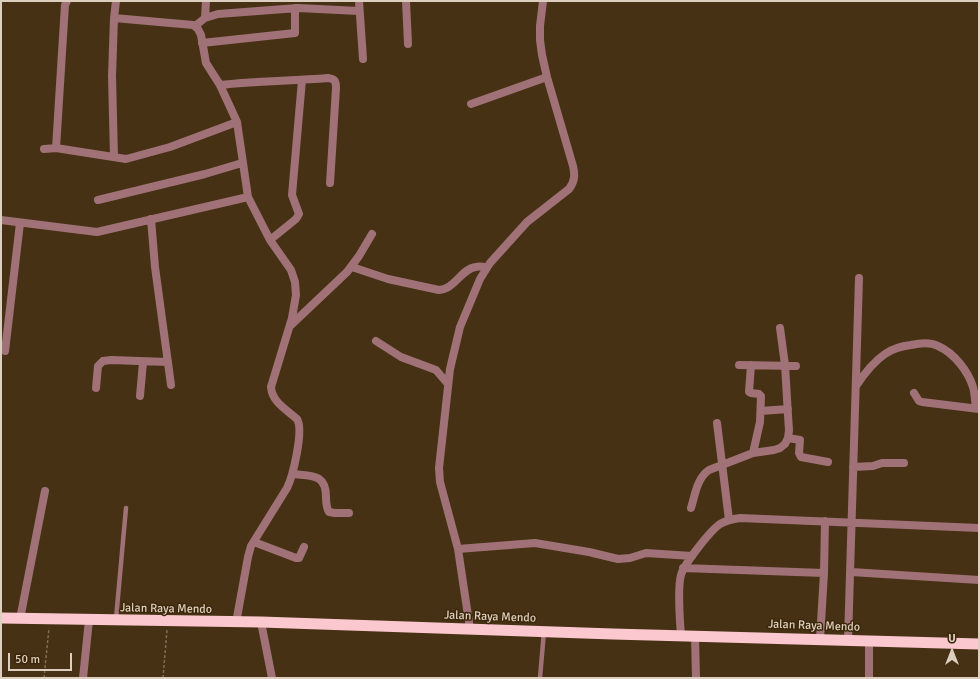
<!DOCTYPE html>
<html>
<head>
<meta charset="utf-8">
<style>
	body { margin:0 }
	#map { position:relative; width:980px; height:679px; overflow:hidden; background:#473115; font-family:Signika,sans-serif }
	canvas { display:block }
	.frame { position:absolute; inset:0; border:2px solid #ddcfbf; pointer-events:none }
	.north { position:absolute; left:932px; top:631px; width:40px; height:40px; -webkit-text-stroke:3px #3c270a; paint-order:stroke; rotate:0deg; font-size:11px; font-weight:700; line-height:16px; text-align:center; color:#ddcfbf }
	.north::after { content:''; display:block; margin:auto; width:14px; height:18px; background:#ddcfbf; clip-path:polygon(50% 0,100% 100%,50% 72%,0 100%) }
	.scale { position:absolute; left:8px; top:653px; width:64px; height:18px; box-sizing:border-box; border:2px solid #ddcfbf; border-top:0; padding-left:5px; font-size:12px; line-height:14px; white-space:nowrap; color:#ddcfbf; -webkit-text-stroke:3px #3c270a; paint-order:stroke }
</style>
</head>
<body>
<div id="map">
<canvas width="980" height="679"></canvas>
<div class="frame"></div>
<div class="north">U</div>
<div class="scale">50 m</div>
</div>
<script>
const ctx = document.querySelector('canvas').getContext('2d');
ctx.lineJoin = 'round';
function trace(path, color, width, dash) {
  ctx.strokeStyle = color;
  ctx.lineWidth = width;
  ctx.lineCap = dash ? 'butt' : 'round';
  ctx.setLineDash(dash || []);
  ctx.stroke(path);
}
function write(font, color, halo, rows, align = 'center') {
  ctx.font = font + ' Signika,sans-serif';
  ctx.lineWidth = 3;
  ctx.setLineDash([]);
  ctx.textBaseline = 'middle';
  ctx.strokeStyle = halo;
  ctx.fillStyle = color;
  for (const [text, x, y, turn = 0] of rows) {
    ctx.save();
    ctx.translate(x, y);
    ctx.rotate((+turn || 0) * Math.PI / 180);
    ctx.textAlign = isNaN(turn) ? turn : align;
    if (halo) ctx.strokeText(text, 0, 0);
    ctx.fillText(text, 0, 0);
    ctx.restore();
  }
}
trace(new Path2D(`
	M44 678 49 628
	M163 678 167 630`), '#806d55', 1.5, [3, 2]);
trace(new Path2D(`
	M116 619 126 508
	M540 678 544 631`), '#a07277', 4.5);
trace(new Path2D(`
	M359 1 363 59
	M406 1 408 44
	M114 18 193 25 198 29 201 35 206 63 220 85 237 122 248 197 270 240 291 270 295 282 296 295 292 318 271 387C272 402 286 409 297 419 304 430 293 476 287 488L251 546 248 557 236 623
	M205 18 206 1
	M195 26 205 18 218 14 298 8 359 11
	M202 43 295 33V8
	M220 85C256 81 292 81 328 78 335 79 336 81 336 88L330 183
	M471 104 547 77
	M56 148 65 5 67 1
	M44 149 56 148 126 159 170 147 237 122
	M114 157 112 76 114 18 116 1
	M98 200 205 174 242 163
	M151 219 155 267 171 385
	M1 220 97 232 248 197
	M270 240 296 219 299 214 292 195 302 80
	M352 267 388 279 439 290C454 290 462 268 476 267 479 266 483 267 486 267
	M291 325 347 272 359 256 372 234
	M376 341 401 357 436 370 448 384
	M5 351 20 223
	M739 365 796 366
	M751 365 749 392 751 393 759 394 761 396 760 422 753 453
	M856 386C864 374 873 362 885 354 892 349 902 346 911 345 920 343 930 342 938 346 954 353 968 371 973 387 975 394 975 401 976 408
	M96 388 98 366 103 361 111 360 168 362
	M914 393 919 401 922 402 979 409
	M140 396 143 362
	M761 411 788 409
	M717 423 729 520
	M788 438 800 440 799 453 801 457 828 462
	M853 467 873 466 882 463H904
	M293 474C311 476 326 473 326 497 326 502 326 507 329 512L335 513H349
	M691 508C695 495 697 478 709 470L753 453 774 450 780 448 785 444 788 438 789 430 788 415 785 365 780 328
	M254 542 296 558H299L304 547
	M458 549 535 543 589 552 618 559 630 558 646 553 692 556
	M683 568 824 573
	M851 572 979 580
	M20 619 45 491
	M261 622 272 678
	M470 629 458 549 440 482 439 468 450 369 460 327 480 279 490 263 527 222 569 189C575 181 575 175 573 166L547 77 542 55 540 40V26L543 1
	M681 636C680 620 677 589 681 575 684 564 710 531 720 524 727 520 733 519 740 518L979 528
	M695 636 696 678
	M820 639 824 573 825 521
	M848 640 859 278
	M83 678 89 620
	M869 678V641`), '#a07277', 8);
trace(new Path2D(`
	M1 618 261 622 613 634 979 644`), '#fac8ce', 11);
write('12px', '#ddcfbf', '#3c270a', [
	["Jalan Raya Mendo",166,609,1],
	["Jalan Raya Mendo",490,617,2],
	["Jalan Raya Mendo",814,626,2]
]);
</script>
</body>
</html>
